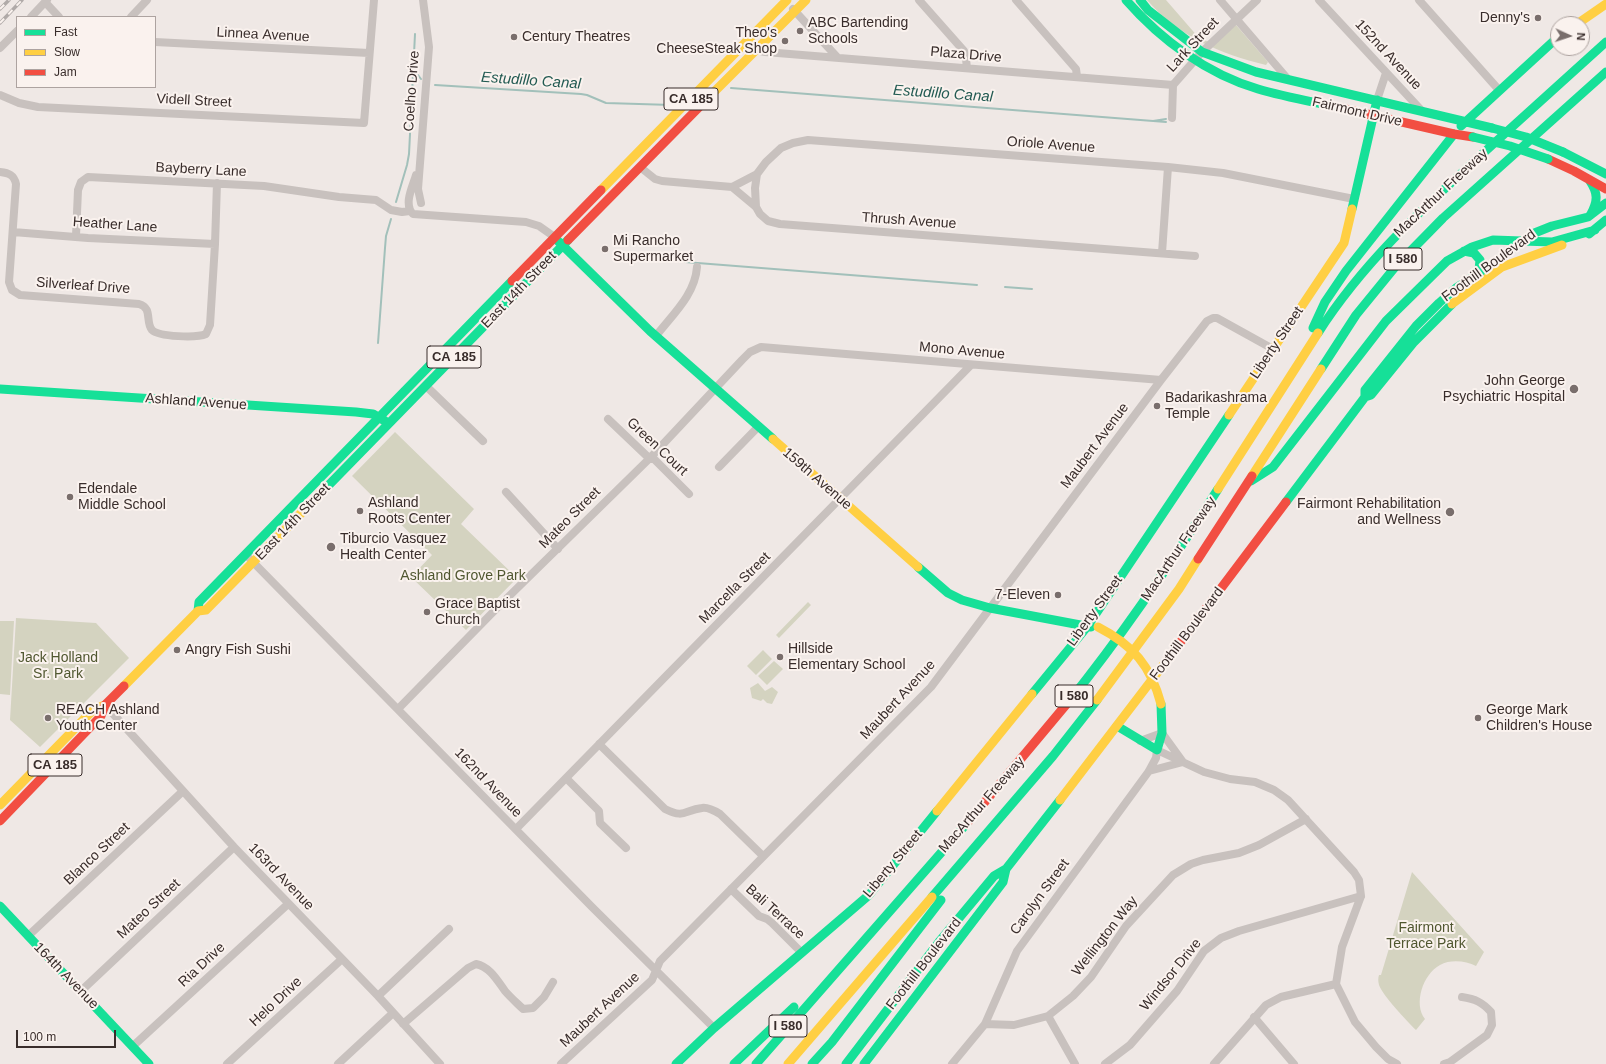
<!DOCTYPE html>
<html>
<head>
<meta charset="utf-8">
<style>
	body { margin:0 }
	#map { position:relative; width:1606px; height:1064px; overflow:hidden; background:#efe8e5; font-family:Arial,sans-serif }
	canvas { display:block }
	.legend { position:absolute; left:16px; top:16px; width:140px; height:72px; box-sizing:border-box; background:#faf2ee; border:1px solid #ada3a0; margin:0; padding:5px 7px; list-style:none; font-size:12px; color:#392d2b }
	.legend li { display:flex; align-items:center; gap:8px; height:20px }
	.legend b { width:20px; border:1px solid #ada3a0 }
	.north { position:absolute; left:1550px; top:16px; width:40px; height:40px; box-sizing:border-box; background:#faf2ee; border:1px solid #ada3a0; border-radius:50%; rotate:93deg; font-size:11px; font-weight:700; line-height:16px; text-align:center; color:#392d2b }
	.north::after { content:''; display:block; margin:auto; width:14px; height:18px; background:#796e6c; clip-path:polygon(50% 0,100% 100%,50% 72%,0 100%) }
	.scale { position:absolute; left:16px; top:1030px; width:100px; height:18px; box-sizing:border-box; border:2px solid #392d2b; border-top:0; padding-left:5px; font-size:12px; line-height:14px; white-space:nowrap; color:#392d2b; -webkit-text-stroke:3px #faf2ee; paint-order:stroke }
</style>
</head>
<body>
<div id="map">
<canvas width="1606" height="1064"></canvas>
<ul class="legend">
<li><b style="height:5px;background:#16e098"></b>Fast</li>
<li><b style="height:5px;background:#ffcf43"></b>Slow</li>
<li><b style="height:5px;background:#f24e42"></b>Jam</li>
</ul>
<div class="north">N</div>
<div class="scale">100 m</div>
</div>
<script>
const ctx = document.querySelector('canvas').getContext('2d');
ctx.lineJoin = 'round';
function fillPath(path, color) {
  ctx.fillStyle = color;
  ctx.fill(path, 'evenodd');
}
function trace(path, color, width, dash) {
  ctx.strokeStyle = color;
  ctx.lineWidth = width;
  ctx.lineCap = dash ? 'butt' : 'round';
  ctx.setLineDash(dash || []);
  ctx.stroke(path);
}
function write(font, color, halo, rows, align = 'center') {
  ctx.font = font + ' Arial,sans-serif';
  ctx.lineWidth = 4;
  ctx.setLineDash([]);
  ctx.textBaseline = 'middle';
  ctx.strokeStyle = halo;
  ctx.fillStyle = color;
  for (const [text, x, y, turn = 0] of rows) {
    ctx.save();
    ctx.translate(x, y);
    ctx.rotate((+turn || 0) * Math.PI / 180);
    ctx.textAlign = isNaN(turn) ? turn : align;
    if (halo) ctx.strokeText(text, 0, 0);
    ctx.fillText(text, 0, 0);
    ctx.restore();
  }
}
fillPath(new Path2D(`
	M1147 0H1166L1199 38 1214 44 1236 25 1268 62 1266 65C1220 54 1178 36 1147 0Z
	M395 432 474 509 461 524 517 578 466 630 411 577 432 555 352 476Z
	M808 602 811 605 779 638 776 635Z
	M16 618 96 623 129 658 40 747 10 720Z
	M0 621H14L10 695 0 694Z
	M763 650 772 659 756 675 747 666Z
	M774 661 783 669 767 685 758 676Z
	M758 683 765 691 772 687 778 692 772 704 767 703 763 699 761 701 752 698 750 688Z
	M1412 872 1484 952 1476 966C1466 961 1451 959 1440 965 1423 974 1413 1004 1425 1019L1416 1030C1407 1021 1383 996 1379 985 1378 981 1378 978 1379 975H1381Z`), '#d4d3c0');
trace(new Path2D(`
	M415 71 421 79
	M435 85 581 94 587 95 606 103 672 105
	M731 88 1166 122
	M1153 121 1166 119
	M396 202 407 165 409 154 415 34
	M685 262 977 285
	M1005 287 1032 289
	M378 343 385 248 386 236 391 219`), '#a2c0ba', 2);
trace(new Path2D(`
	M919 0 964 51 966 59 967 68
	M1016 0 1076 69 1077 76
	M1220 0 1287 78
	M1319 0 1422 111
	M1419 0 1499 90
	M45 2 59 17
	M793 9 837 57
	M31 17 47 0
	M131 17 147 0
	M155 42 369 53
	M0 48 17 31
	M756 50 765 52 1173 85
	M0 95 19 103 38 107 364 123 374 0
	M1377 100 1386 73
	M1172 118 1173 85 1202 52 1257 0
	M640 167 655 179 662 181 732 187 756 207 760 214 768 221 780 224 1195 256
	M0 172C9 173 14 175 16 184L9 282 12 290 20 295 139 304C153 308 145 322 152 330 159 337 197 338 206 334L210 325 215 244 217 183
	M416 175C413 186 403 204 413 214L526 222 539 226 556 238
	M732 187 757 174 766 162 781 148 793 143 808 140 1168 167 1223 173 1354 199
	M421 203 418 189 429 47 423 0
	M756 207 755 188 757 174
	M13 232 88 238 215 244
	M76 236 78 190 81 182 88 177 264 186 339 197 376 200 391 210 402 212 410 211
	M1162 253 1168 167
	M656 336C672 315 695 295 697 267
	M426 386 483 441
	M608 419 650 459H654L689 494
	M719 467 758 427
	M506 492 558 549
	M250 559 592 907 714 1028
	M105 705 234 847 378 996 440 1064
	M398 709 498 607 650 458 742 360 750 352 761 347 1161 380
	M1140 741 1162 733 1183 762 1149 771
	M599 744 665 809C685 819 684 810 702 808 708 807 715 811 720 814L763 856
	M566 778 599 811 600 823 626 848
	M516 829 971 365
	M731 889 759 916 767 919 772 923 802 953
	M28 936 183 791
	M81 991 234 847
	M378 996 449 929
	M1048 1016 1075 1064
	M1254 1017 1294 1064
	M403 1024 468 968 476 964C490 967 497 980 505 991 511 998 517 1003 523 1009L533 1008 544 997 553 982
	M985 1024 1014 1025 1048 1016 1073 996 1091 977 1126 926 1173 875 1191 864 1203 860 1239 853 1259 845 1306 819
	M133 1046 288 904
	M227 1064 342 959
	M338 1064 393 1013
	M561 1064 652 980 660 961 931 687 1161 380 1207 321 1213 318H1217L1273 349
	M952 1064 985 1024 1017 951 1149 771 1156 758 1157 750 1204 772 1230 779 1255 782 1274 790 1288 800 1354 872 1359 880 1361 896 1342 947 1336 984 1355 1022 1376 1047 1388 1059 1397 1064
	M1105 1064 1130 1045 1177 991 1204 951 1221 938 1239 931 1361 896
	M1214 1064 1266 1005 1281 997 1336 984
	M1444 1064 1450 1062 1487 1035 1492 1025 1491 1012C1482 1002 1475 999 1462 997`), '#c8c1be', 8);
trace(new Path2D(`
	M1126 0C1161 40 1207 74 1258 89 1285 97 1314 102 1341 108
	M1140 0 1148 10 1202 52 1256 72 1492 128
	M1461 126 1558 37
	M1563 152 1606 174
	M1590 181C1598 193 1598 201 1591 214
	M1352 209 1377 100
	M1589 234 1606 220
	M557 240 650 331 773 439
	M1464 251 1474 253 1480 260 1479 270 1474 276
	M1313 328 1325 302 1346 271 1454 134
	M1318 333C1362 264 1420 211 1480 156 1522 118 1564 80 1606 42
	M1321 369 1356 315 1396 266 1443 218 1606 72
	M0 389 356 412 373 414 385 421
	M1365 397V390L1416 326 1439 303 1456 288 1488 267 1532 234 1552 226 1588 217 1606 203
	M1251 481 1273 467 1386 321 1447 261 1472 247 1493 240 1552 242 1595 230
	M321 493 568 240
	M1286 502 1365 397 1371 395 1414 342 1452 304
	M918 567 948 593 962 600 990 608 1091 627
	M198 611 199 602 512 281
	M1032 694 1087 627 1229 415
	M1070 700C1124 633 1172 562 1218 489
	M1117 726 1157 750 1162 733 1161 704
	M932 897 1053 756 1097 700
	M0 906 149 1064
	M676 1064 714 1028 869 895 937 811
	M734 1064 794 1007
	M756 1064 968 822
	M812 1064 832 1042 941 900
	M846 1064 939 942 994 876 1006 869
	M864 1064 1003 882 1006 869 1060 800`), '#16e098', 9);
trace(new Path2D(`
	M1577 24 1606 4
	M710 96 806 0
	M601 190 787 0
	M1452 304 1502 267 1562 245
	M1229 415 1344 243 1352 209
	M773 439 918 567
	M1252 476 1321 369
	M1218 489 1318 333
	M124 686 198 611 206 610 321 493
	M1097 700 1179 589 1198 559
	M1060 800 1167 660
	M0 805 94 709 105 705
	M937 811 1032 694
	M788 1064 932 897`), '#ffcf43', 9);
trace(new Path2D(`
	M1341 108 1454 134 1473 137
	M1548 159 1574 171 1606 189
	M568 240 710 96
	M512 281 601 190
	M1198 559 1252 476
	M1167 660 1286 502
	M0 821 101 716 105 705 124 686
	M968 822 1070 700`), '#f24e42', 9);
const rail = new Path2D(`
	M0 9 9 0
	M0 23 22 0`);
trace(rail, '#b0aaa8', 3.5);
trace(rail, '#faf2ee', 2, [6]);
trace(new Path2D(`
	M1492 128 1526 137 1563 152
	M1473 137 1510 146 1548 159`), '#16e098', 9);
trace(new Path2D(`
	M1098 627C1133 645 1151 666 1161 704`), '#ffcf43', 9);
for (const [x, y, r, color] of [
	[1538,18,4,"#796e6c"],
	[800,31,4,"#796e6c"],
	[514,37,4,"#796e6c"],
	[785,41,4,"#796e6c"],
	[605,249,4,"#796e6c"],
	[1574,389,5,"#796e6c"],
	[1157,406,4,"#796e6c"],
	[70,497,4,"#796e6c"],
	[360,511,4,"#796e6c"],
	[1450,512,5,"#796e6c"],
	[331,547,5,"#796e6c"],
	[1058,595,4,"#796e6c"],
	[427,612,4,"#796e6c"],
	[177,650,4,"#796e6c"],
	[780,657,4,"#796e6c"],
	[48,718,4,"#796e6c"],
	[1478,718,4,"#796e6c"]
]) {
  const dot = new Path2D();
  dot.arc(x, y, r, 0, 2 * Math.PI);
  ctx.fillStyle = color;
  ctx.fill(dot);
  trace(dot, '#faf2ee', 1.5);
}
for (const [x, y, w] of [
	[691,99,54],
	[1403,259,38],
	[454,357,54],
	[1074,696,38],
	[55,765,54],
	[788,1026,38]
]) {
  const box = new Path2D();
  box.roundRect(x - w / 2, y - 11, w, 22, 3);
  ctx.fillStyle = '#faf2ee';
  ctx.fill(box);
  trace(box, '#392d2b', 1);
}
write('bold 13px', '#392d2b', null, [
	["CA 185",691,99],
	["I 580",1403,259],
	["CA 185",454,357],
	["I 580",1074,696],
	["CA 185",55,765],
	["I 580",788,1026]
]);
write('14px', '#392d2b', '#faf2ee', [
	["Denny's",1530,18,"right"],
	["ABC Bartending",808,23],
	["Schools",808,39],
	["Theo's",777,33,"right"],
	["CheeseSteak Shop",777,49,"right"],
	["Century Theatres",522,37],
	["Mi Rancho",613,241],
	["Supermarket",613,257],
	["John George",1565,381,"right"],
	["Psychiatric Hospital",1565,397,"right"],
	["Badarikashrama",1165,398],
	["Temple",1165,414],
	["Edendale",78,489],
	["Middle School",78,505],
	["Ashland",368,503],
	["Roots Center",368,519],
	["Fairmont Rehabilitation",1441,504,"right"],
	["and Wellness",1441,520,"right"],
	["Tiburcio Vasquez",340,539],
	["Health Center",340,555],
	["7-Eleven",1050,595,"right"],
	["Grace Baptist",435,604],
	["Church",435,620],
	["Hillside",788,649],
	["Elementary School",788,665],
	["Angry Fish Sushi",185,650],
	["REACH Ashland",56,710],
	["Youth Center",56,726],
	["George Mark",1486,710],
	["Children's House",1486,726]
], 'left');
write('14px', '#392d2b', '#faf2ee', [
	["Linnea Avenue",263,35,3],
	["Lark Street",1193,45,-47],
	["Plaza Drive",966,55,5],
	["152nd Avenue",1388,55,47],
	["Coelho Drive",412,91,-86],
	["Videll Street",194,101,3],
	["Fairmont Drive",1357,112,13],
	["Oriole Avenue",1051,145,4],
	["Bayberry Lane",201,170,3],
	["MacArthur Freeway",1441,193,-43],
	["Thrush Avenue",909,221,4],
	["Heather Lane",115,225,4],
	["Foothill Boulevard",1489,266,-36],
	["Silverleaf Drive",83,286,4],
	["East 14th Street",519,290,-46],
	["Liberty Street",1277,343,-56],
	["Mono Avenue",962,351,5],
	["Ashland Avenue",196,402,4],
	["Maubert Avenue",1095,446,-53],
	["Green Court",657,447,43],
	["159th Avenue",817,479,41],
	["Mateo Street",570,518,-45],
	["East 14th Street",293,522,-46],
	["MacArthur Freeway",1179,549,-56],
	["Marcella Street",735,588,-45],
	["Liberty Street",1095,611,-54],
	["Foothill Boulevard",1187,634,-53],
	["Maubert Avenue",898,700,-47],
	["162nd Avenue",488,783,46],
	["MacArthur Freeway",982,805,-49],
	["Blanco Street",97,854,-43],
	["Liberty Street",893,864,-50],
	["163rd Avenue",281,877,46],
	["Carolyn Street",1040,897,-54],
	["Mateo Street",149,909,-43],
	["Bali Terrace",775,912,42],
	["Wellington Way",1105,936,-52],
	["Foothill Boulevard",924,964,-52],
	["Ria Drive",202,965,-43],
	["Windsor Drive",1171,975,-51],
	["164th Avenue",66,976,46],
	["Helo Drive",276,1002,-43],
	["Maubert Avenue",600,1010,-43]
]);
write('14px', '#505730', '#faf2ee', [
	["Ashland Grove Park",463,576],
	["Jack Holland",58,658],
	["Sr. Park",58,674],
	["Fairmont",1426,928],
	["Terrace Park",1426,944]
]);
write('italic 15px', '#225a52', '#faf2ee', [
	["Estudillo Canal",531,81,4],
	["Estudillo Canal",943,94,4]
]);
</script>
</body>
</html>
